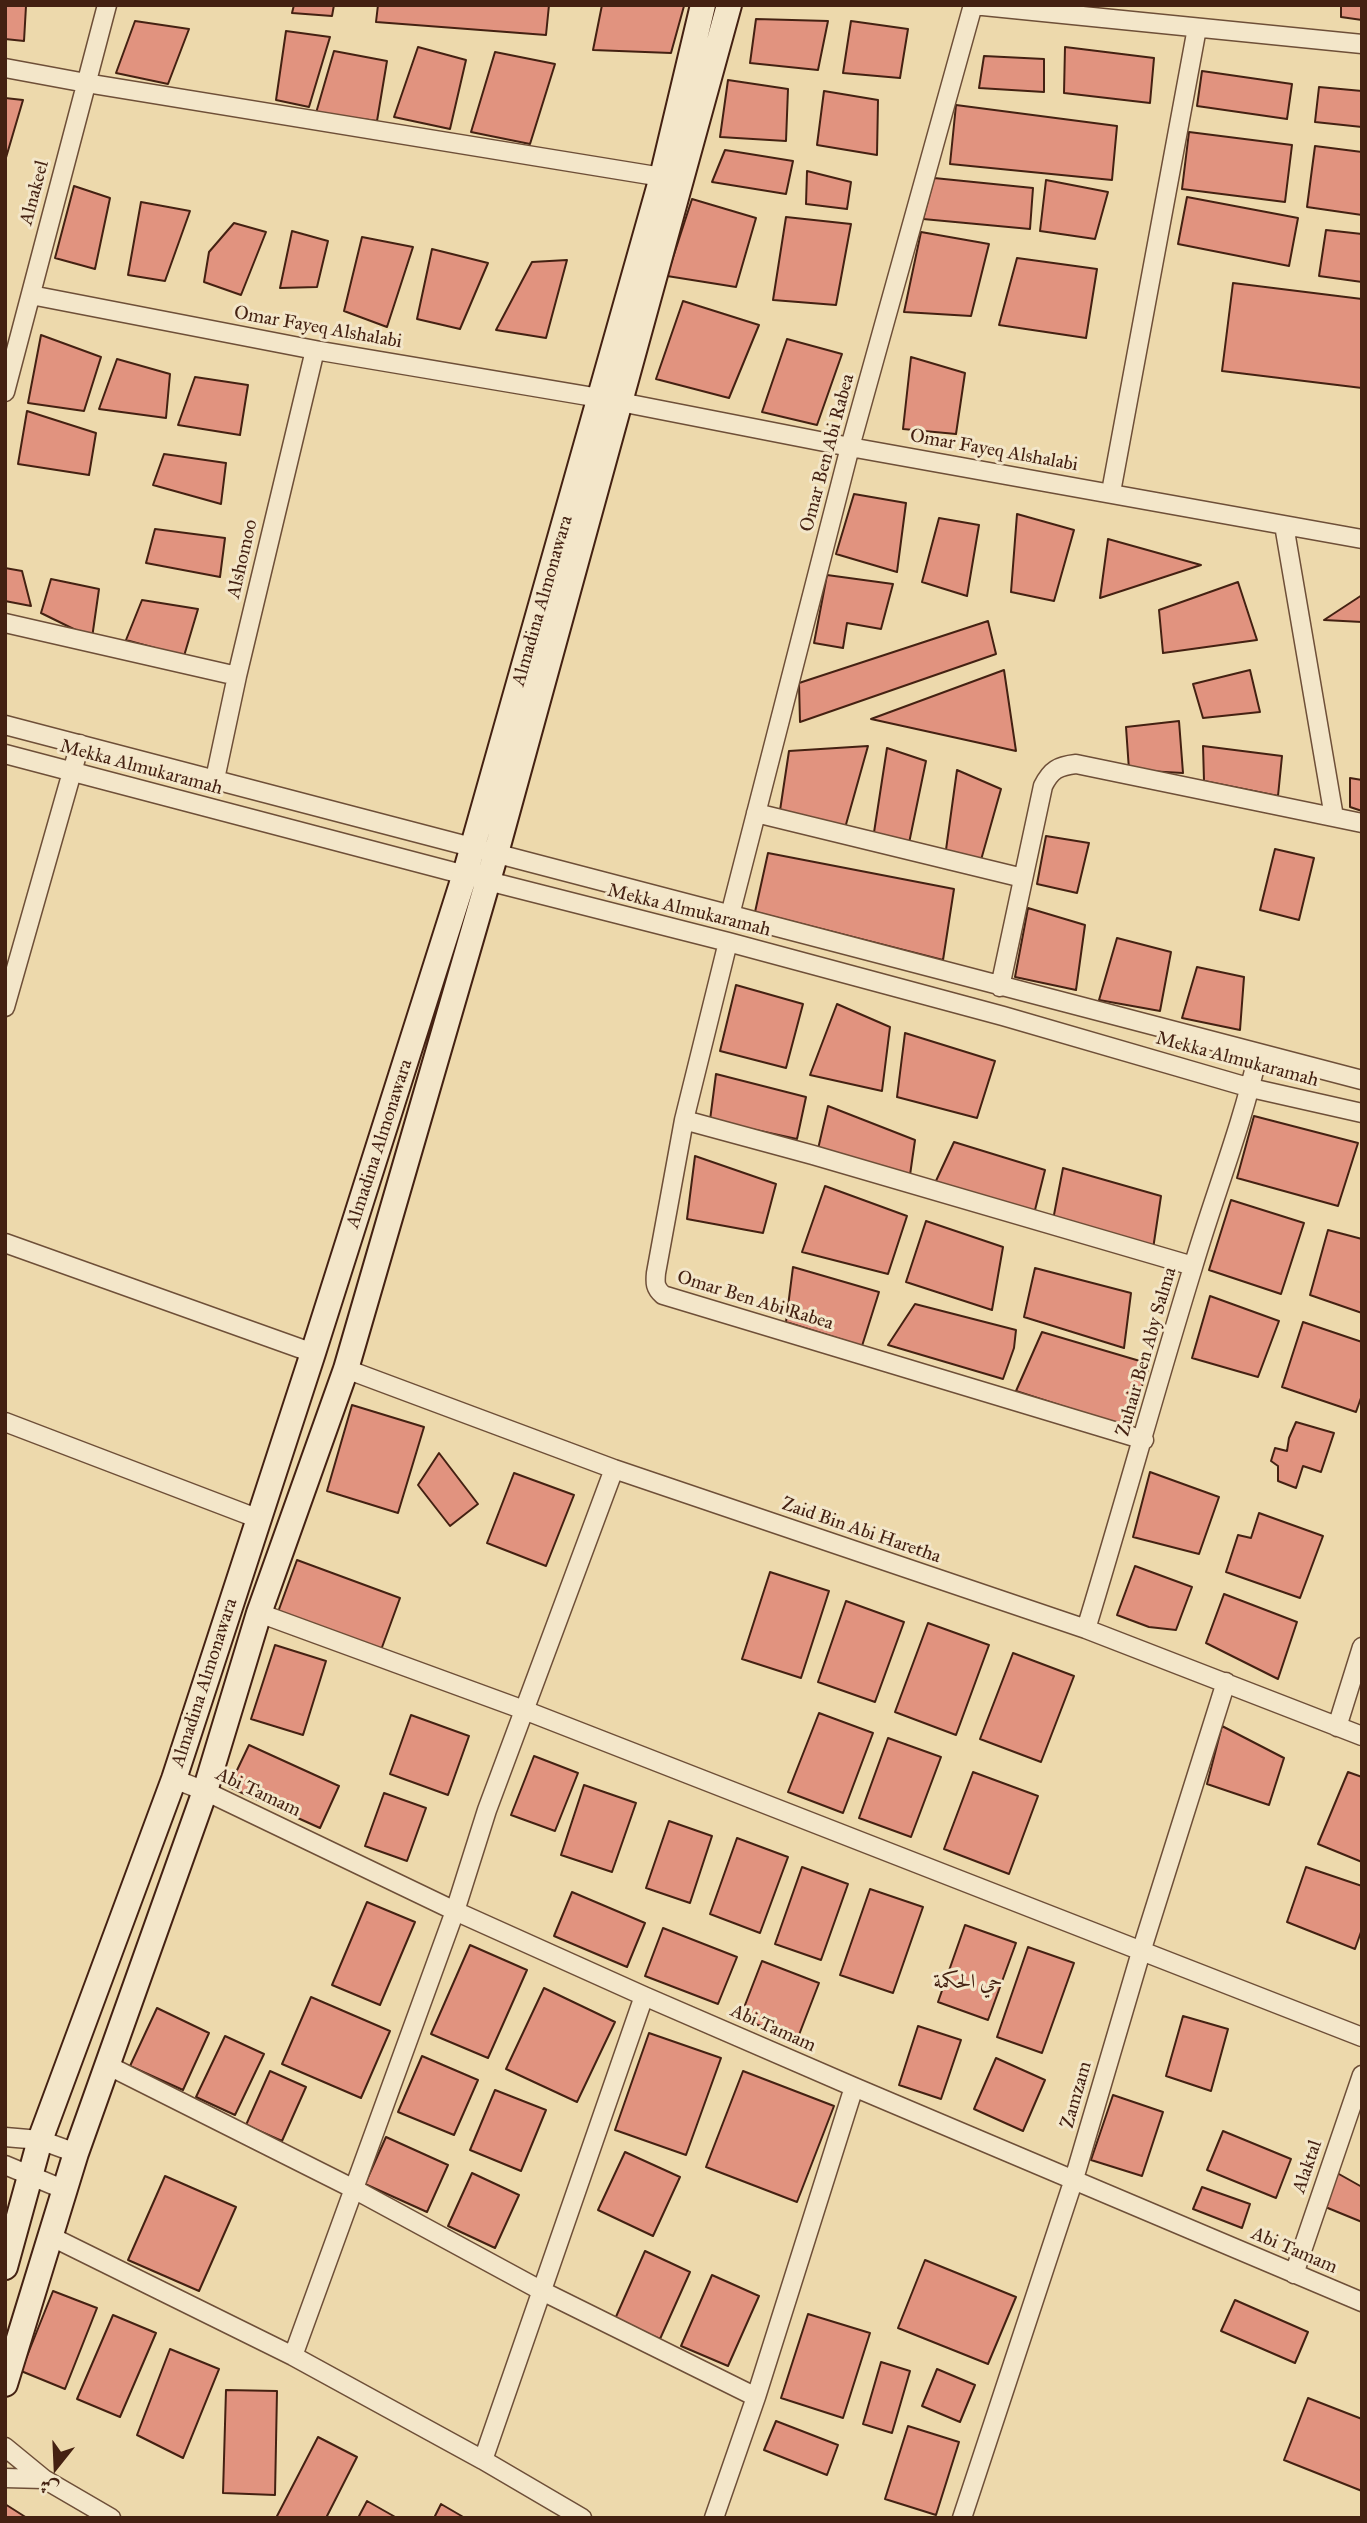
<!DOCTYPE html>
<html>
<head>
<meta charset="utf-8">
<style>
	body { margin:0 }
	#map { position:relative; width:1367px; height:2523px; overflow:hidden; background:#edd9ac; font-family:"IM FELL Great Primer",Amiri,serif }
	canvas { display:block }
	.frame { position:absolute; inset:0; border:7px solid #442112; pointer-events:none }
	.north { position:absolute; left:21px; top:2432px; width:70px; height:70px; -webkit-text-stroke:5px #f3e6c9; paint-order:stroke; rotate:198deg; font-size:19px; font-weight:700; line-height:28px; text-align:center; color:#442112 }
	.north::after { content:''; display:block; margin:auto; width:24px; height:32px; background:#442112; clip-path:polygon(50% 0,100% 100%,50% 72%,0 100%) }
</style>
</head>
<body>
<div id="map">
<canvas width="1367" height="2523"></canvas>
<div class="frame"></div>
<div class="north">ش</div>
</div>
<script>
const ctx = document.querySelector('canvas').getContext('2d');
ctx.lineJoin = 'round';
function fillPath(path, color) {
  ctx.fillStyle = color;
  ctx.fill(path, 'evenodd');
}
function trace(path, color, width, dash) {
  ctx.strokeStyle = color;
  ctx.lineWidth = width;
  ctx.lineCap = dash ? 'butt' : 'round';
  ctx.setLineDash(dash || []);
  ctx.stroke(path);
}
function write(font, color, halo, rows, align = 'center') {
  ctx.font = font + ' "IM FELL Great Primer",Amiri,serif';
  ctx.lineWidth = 6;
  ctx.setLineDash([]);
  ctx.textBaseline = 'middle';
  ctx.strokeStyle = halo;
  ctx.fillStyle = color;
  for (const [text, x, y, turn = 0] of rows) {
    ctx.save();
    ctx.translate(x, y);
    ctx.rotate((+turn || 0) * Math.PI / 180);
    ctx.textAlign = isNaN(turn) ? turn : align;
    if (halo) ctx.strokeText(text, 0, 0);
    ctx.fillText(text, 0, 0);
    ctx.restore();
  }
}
const building = new Path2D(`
	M5 5 26 6 24 41 5 39Z
	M294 5H334L332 16 292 13Z
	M378 5H549L546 35 376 22Z
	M602 5 684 6 671 53 593 50Z
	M1341 5H1362V20L1341 17Z
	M756 19 828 21 818 70 750 63Z
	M135 21 189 29 168 84 116 73Z
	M851 21 908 29 900 78 843 73Z
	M286 31 330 37 309 107 276 100Z
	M418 47 466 60 450 129 394 117Z
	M1065 47 1154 58 1150 103 1064 93Z
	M334 51 387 61 377 121 316 113Z
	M495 52 555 64 530 144 471 132Z
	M984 56 1044 59V92L979 88Z
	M1202 71 1292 84 1287 119 1197 106Z
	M728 80 788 89 786 141 720 137Z
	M1319 87 1362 91V127L1315 122Z
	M824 91 878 100 877 155 817 145Z
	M5 98 23 100 5 161Z
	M956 105 1117 126 1112 180 950 164Z
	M1189 132 1292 145 1285 202 1182 189Z
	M1315 146 1362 152V215L1307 207Z
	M725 150 793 161 786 194 712 182Z
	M807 171 851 182 847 209 806 204Z
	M934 178 1033 188 1030 229 923 219Z
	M1046 180 1108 192 1095 239 1040 231Z
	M74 186 110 198 95 269 55 258Z
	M1187 197 1298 218 1289 266 1178 244Z
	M692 199 756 218 736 287 667 276Z
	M141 202 190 211 165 281 128 275Z
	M786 217 851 224 836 305 773 300Z
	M234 223 266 232 241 295 204 282 209 252Z
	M1326 230 1362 234V282L1319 276Z
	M292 231 328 241 317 287 280 288Z
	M921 232 989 244 971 316 904 312Z
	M362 237 413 247 387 327 344 311Z
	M432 249 488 263 460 329 417 319Z
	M1017 258 1097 269 1086 338 999 325Z
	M567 260 546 338 496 330 532 262Z
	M1233 283 1362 299V388L1222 371Z
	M683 301 759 325 729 398 656 379Z
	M41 335 101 357 84 411 28 403Z
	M787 339 842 354 817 425 762 412Z
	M911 357 965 373 956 434 903 429Z
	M117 359 170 374 166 418 99 409Z
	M195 377 248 385 240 435 178 425Z
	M27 411 96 433 89 475 18 464Z
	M164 454 226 463 221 504 153 485Z
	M854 494 906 503 897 572 836 554Z
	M1017 514 1074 530 1054 601 1011 592Z
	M939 518 979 525 967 596 922 582Z
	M155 529 225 538 220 577 146 563Z
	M1108 539 1201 565 1100 598Z
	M5 568 22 571 31 606 5 601Z
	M827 575 893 584 881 629 847 623 843 648 814 643Z
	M51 579 99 589 92 638 41 613Z
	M1238 582 1257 640 1163 653 1159 610Z
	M1362 595V622L1324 620 1356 599Z
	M142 600 198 609 184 656 126 640Z
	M988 621 996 654 800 722 799 683Z
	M1004 670 1016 751 871 719Z
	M1250 670 1260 712 1203 718 1193 684Z
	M1179 721 1183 773 1129 770 1126 727Z
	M868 746 845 828 779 817 789 751Z
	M1203 746 1282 756 1278 796 1204 781Z
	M887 748 926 761 908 848 873 839Z
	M957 770 1001 789 981 860 945 857Z
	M1350 778 1362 780V811L1350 807Z
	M1046 836 1089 843 1077 893 1037 884Z
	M1275 849 1314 858 1299 920 1260 910Z
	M768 853 954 889 943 960 755 912Z
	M1028 908 1085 925 1076 990 1015 977Z
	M1117 938 1171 952 1160 1011 1099 1000Z
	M1197 967 1244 977 1240 1030 1182 1018Z
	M736 985 803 1004 786 1068 720 1051Z
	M837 1004 890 1027 882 1091 810 1075Z
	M905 1033 995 1061 977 1118 897 1097Z
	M716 1074 806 1097 797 1139 710 1120Z
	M828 1106 915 1140 910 1175 818 1149Z
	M1254 1116 1358 1143 1338 1206 1237 1178Z
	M954 1142 1045 1170 1034 1214 935 1183Z
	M695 1156 776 1184 763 1233 687 1219Z
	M1063 1168 1161 1196 1153 1249 1053 1220Z
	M825 1186 907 1216 888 1274 802 1252Z
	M1231 1200 1304 1223 1281 1294 1209 1270Z
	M926 1221 1003 1247 992 1310 906 1282Z
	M1328 1230 1362 1239V1313L1310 1295Z
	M793 1267 879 1292 862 1346 786 1322Z
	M1035 1268 1131 1293 1124 1348 1024 1317Z
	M1210 1296 1279 1321 1258 1377 1192 1358Z
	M915 1304 1016 1330 1014 1348 1003 1379 888 1345Z
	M1303 1322 1362 1342V1395L1356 1412 1282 1387Z
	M1042 1332 1150 1364 1127 1427 1016 1391Z
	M352 1405 424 1427 398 1513 327 1491Z
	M1296 1422 1334 1433 1321 1472 1303 1466 1296 1488 1278 1481V1466L1271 1461 1275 1448 1287 1451 1289 1438Z
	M439 1453 478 1504 450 1526 418 1485Z
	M1150 1472 1219 1497 1199 1554 1133 1537Z
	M514 1473 574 1495 546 1566 487 1543Z
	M1259 1513 1323 1536 1300 1598 1226 1572 1238 1535 1251 1538Z
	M297 1560 400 1598 381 1650 278 1612Z
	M1135 1566 1192 1587 1176 1630 1149 1627 1117 1615Z
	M770 1572 829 1591 801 1678 742 1659Z
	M1224 1594 1297 1622 1278 1679 1206 1643Z
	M846 1601 904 1622 875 1702 818 1682Z
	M928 1623 989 1645 956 1735 895 1712Z
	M275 1645 326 1661 303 1735 251 1719Z
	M1013 1653 1074 1676 1041 1762 980 1739Z
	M819 1713 873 1733 843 1813 788 1792Z
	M411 1715 469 1736 448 1795 390 1774Z
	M1222 1726 1284 1758 1269 1805 1207 1784Z
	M888 1738 941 1757 911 1837 859 1818Z
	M249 1745 339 1786 320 1828 229 1787Z
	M534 1756 578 1773 555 1831 511 1815Z
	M973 1772 1038 1796 1009 1874 944 1849Z
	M1348 1772 1362 1777V1862L1318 1844Z
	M584 1785 636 1803 612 1872 561 1855Z
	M384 1793 426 1808 407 1861 365 1846Z
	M669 1821 712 1836 690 1903 646 1888Z
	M737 1838 788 1857 760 1933 710 1914Z
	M802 1867 848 1884 821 1960 775 1944Z
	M1306 1867 1362 1886V1929L1355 1949 1287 1922Z
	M870 1889 923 1907 893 1993 840 1975Z
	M572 1892 645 1923 627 1967 554 1936Z
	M367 1902 415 1922 380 2005 332 1985Z
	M965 1925 1016 1943 988 2020 938 2002Z
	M663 1928 737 1957 718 2004 645 1976Z
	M470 1945 527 1970 488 2058 431 2034Z
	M1028 1947 1074 1963 1042 2053 997 2037Z
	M762 1961 819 1983 797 2040 740 2018Z
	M544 1988 615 2022 577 2102 506 2069Z
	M311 1997 390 2031 361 2098 282 2064Z
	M157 2008 209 2033 183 2090 130 2066Z
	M1183 2016 1228 2029 1211 2091 1166 2076Z
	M918 2026 961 2040 941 2099 899 2085Z
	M649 2033 721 2058 686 2155 615 2130Z
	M225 2036 264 2054 235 2115 196 2097Z
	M422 2056 478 2080 454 2135 398 2112Z
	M996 2058 1045 2080 1023 2131 974 2109Z
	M270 2071 306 2087 282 2141 246 2125Z
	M743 2071 834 2106 797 2202 706 2167Z
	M495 2090 546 2110 521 2171 470 2150Z
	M1113 2095 1163 2112 1142 2176 1091 2160Z
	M1223 2131 1291 2159 1276 2198 1207 2170Z
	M386 2137 448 2165 427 2212 365 2184Z
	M625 2152 680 2177 653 2236 598 2210Z
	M1330 2169 1362 2187V2222L1318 2204Z
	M472 2173 519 2195 495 2248 448 2226Z
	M165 2176 236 2207 199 2291 128 2260Z
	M1202 2187 1250 2204 1242 2228 1193 2209Z
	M645 2251 690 2272 660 2339 615 2319Z
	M925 2260 1016 2297 988 2364 898 2328Z
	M712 2275 759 2296 728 2366 681 2346Z
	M53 2291 97 2308 65 2389 21 2371Z
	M1235 2300 1308 2332 1295 2363 1221 2331Z
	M808 2314 870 2333 843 2418 781 2398Z
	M113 2315 156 2333 120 2417 77 2399Z
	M170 2349 219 2369 183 2458 137 2435Z
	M881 2362 910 2371 892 2433 863 2424Z
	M937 2369 975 2385 960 2422 922 2406Z
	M226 2390 277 2391 275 2495 223 2493Z
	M1308 2398 1362 2419V2491L1284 2460Z
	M776 2421 838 2445 827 2475 764 2450Z
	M908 2426 959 2442 936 2515 885 2499Z
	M318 2437 357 2457 326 2518H276Z
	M367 2501 397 2518H358Z
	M5 2504 27 2518H5Z
	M441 2504 465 2518H434Z`);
fillPath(building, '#e1937f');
trace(building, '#442112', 2);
const street = new Path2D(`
	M973 5 1362 44
	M5 68 86 83 662 177
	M31 295 315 350 600 398
	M5 392 107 5
	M620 402 850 447 1362 539
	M1111 492 1197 28
	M1284 525 1334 817
	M5 623 237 676
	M5 725 1362 1080
	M5 754 488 881 728 942 1003 1016 1251 1088 1362 1113
	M215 779 237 676 315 350
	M756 813 1023 878
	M730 915 850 447 973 5
	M728 942 684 1120 656 1273C655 1283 655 1288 663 1295L1144 1440
	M1000 987 1043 786C1051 770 1058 766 1076 764L1362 823
	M5 1007 80 744
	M684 1120 813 1155 1193 1266
	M5 1243 313 1353
	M346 1369 614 1469 1086 1629 1362 1736
	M5 1422 259 1519
	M259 1613 524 1710 1362 2037
	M1086 1629C1123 1508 1156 1387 1193 1267 1214 1196 1242 1126 1258 1054
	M1337 1727 1362 1647
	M174 1779 205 1791 455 1911 644 1996 854 2087 1362 2302
	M107 2065 352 2188 542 2291 756 2397
	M5 2137 40 2140 76 2153
	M5 2165 65 2190
	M50 2236 293 2356 483 2460 582 2518
	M1294 2274 1362 2075
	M293 2356 455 1911 487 1810 614 1469
	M5 2447 44 2479 111 2518
	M483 2460 644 1996
	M5 2478 44 2479
	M714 2518 756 2397 854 2087
	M962 2518 1074 2179 1141 1952 1226 1682`);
const secondary = new Path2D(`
	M5 2267 40 2140 174 1779 313 1353 465 874 662 177 703 5
	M5 2384 76 2153 205 1791 259 1613 346 1369 496 853 729 5`);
trace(street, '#6e4f38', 21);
trace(secondary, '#442112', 28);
trace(street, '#f3e6c9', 18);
trace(secondary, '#f3e6c9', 24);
write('19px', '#442112', '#f3e6c9', [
	["Alnakeel",35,193,-75],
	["Omar Fayeq Alshalabi",318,328,10],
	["Omar Fayeq Alshalabi",994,451,10],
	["Omar Ben Abi Rabea",828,453,-75],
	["Alshomoo",243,559,-77],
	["Almadina Almonawara",543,601,-74],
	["Mekka Almukaramah",141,768,15],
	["Mekka Almukaramah",689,911,14],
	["Mekka Almukaramah",1237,1060,15],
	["Almadina Almonawara",380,1144,-72],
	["Omar Ben Abi Rabea",755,1301,17],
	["Zuhair Ben Aby Salma",1147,1352,-74],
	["Zaid Bin Abi Haretha",861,1531,19],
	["Almadina Almonawara",205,1683,-72],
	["Abi Tamam",258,1793,25],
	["Abi Tamam",773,2029,24],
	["Zamzam",1077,2095,-74],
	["Alaktal",1308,2167,-71],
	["Abi Tamam",1294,2251,23]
]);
write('21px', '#442112', '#f3e6c9', [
	["حي الحكمة",968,1983]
]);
</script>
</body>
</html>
